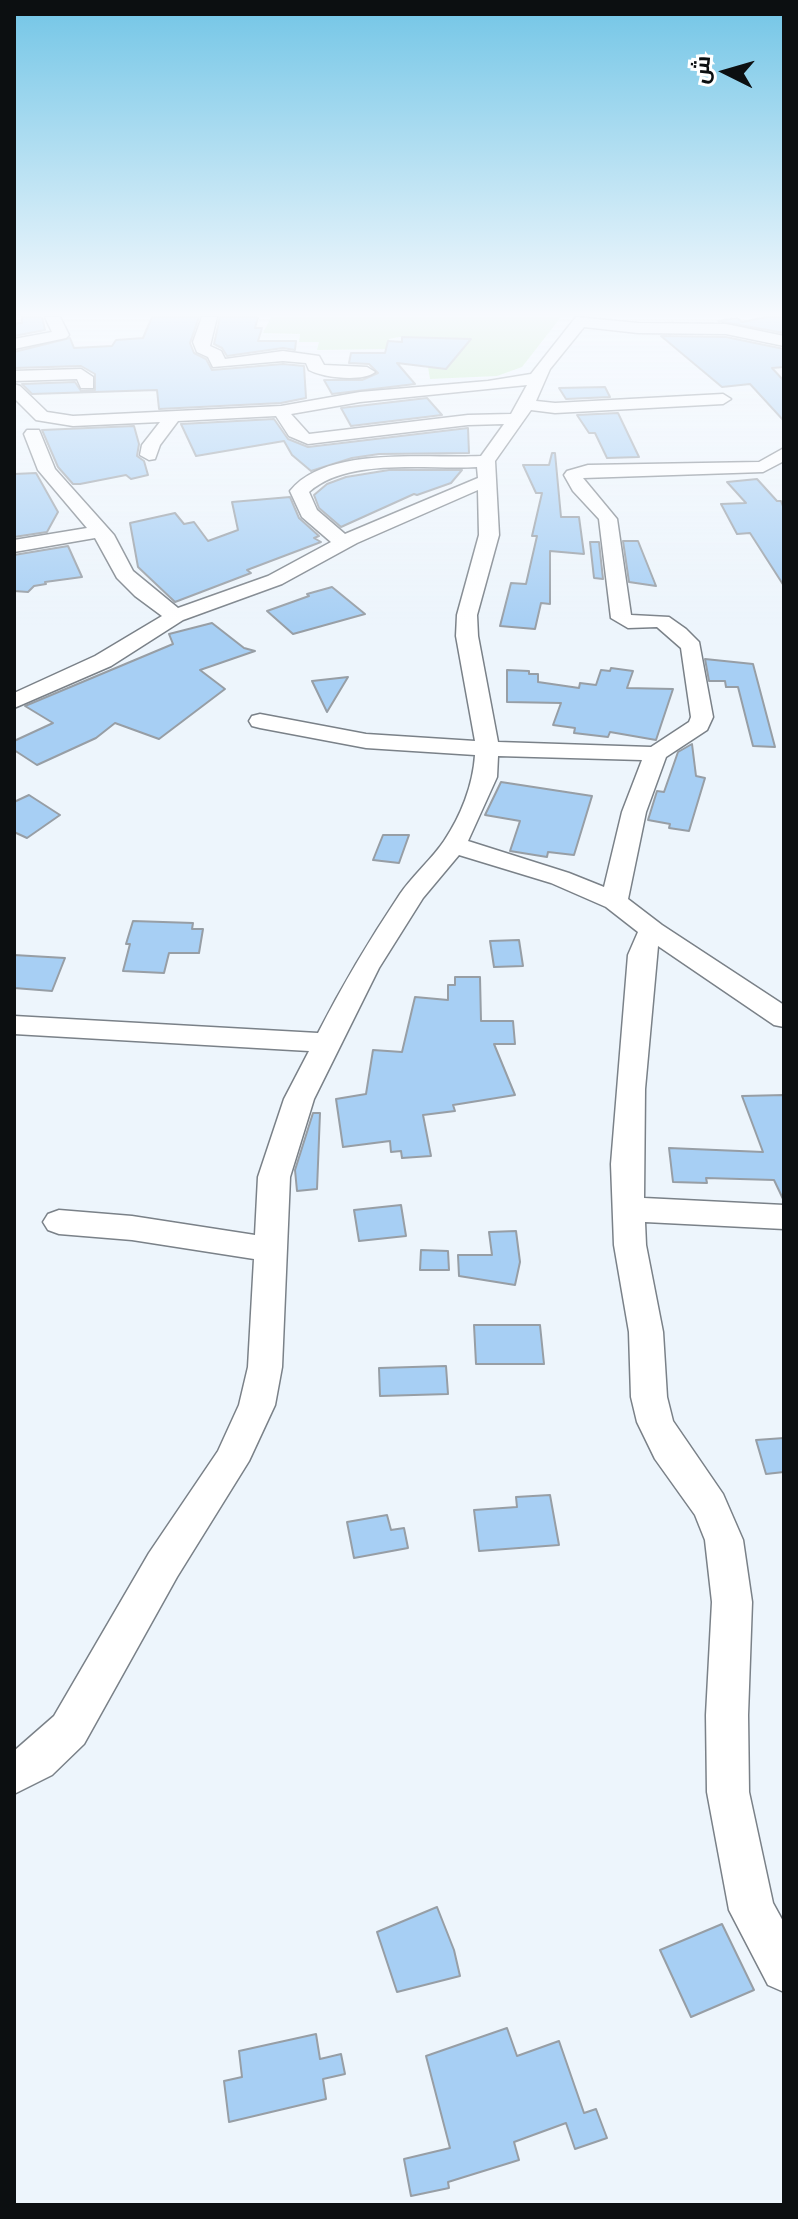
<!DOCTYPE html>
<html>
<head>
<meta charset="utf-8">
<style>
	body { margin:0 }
	#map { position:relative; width:798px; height:2219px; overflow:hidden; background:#edf5fc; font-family:Arial,Cairo,sans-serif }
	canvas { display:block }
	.frame { position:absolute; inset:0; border:16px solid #0c0f11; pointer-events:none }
	.north { position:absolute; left:686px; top:32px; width:80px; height:80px; -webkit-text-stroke:6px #fff; paint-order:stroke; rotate:275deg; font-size:22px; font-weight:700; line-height:32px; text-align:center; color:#0c0f11 }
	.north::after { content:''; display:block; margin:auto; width:28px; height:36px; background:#0c0f11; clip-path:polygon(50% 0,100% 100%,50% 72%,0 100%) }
</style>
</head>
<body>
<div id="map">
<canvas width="798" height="2219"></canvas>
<div class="frame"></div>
<div class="north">ش</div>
</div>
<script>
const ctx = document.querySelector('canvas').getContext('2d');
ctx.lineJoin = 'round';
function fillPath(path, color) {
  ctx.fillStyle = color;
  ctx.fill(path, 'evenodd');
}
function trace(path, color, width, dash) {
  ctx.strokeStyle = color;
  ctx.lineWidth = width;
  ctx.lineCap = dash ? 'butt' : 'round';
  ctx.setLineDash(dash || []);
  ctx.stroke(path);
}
fillPath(new Path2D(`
	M271 317H561L522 367 497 376 430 379 428 367 447 369 470 339 399 337 389 339 386 349 317 350 319 342H299L300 334 263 333Z`), '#bfecb6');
const building = new Path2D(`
	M22 317H42L45 330 14 336V329L17 323H22Z
	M152 317H199L190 343 194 353 206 359 212 370 283 364 304 366 306 398 281 403 159 409 157 390 32 394 22 384 75 382 81 391 95 390V374L81 366 14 368V352L70 338 74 348 112 346 116 340 143 338Z
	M220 317H258L255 328H262L258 341H296L295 350 283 348 227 356 222 348 214 344Z
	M767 317H784V333L718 321 737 318 742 322Z
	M661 336 726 337 784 349V367L772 368 784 381V421L750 384 722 387Z
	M402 337 471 339 446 369 397 363 415 384 332 394 324 380H362L378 373 369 364 349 363 351 353H385L388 341 402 342Z
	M605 387 610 397 566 399 559 388Z
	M427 398 442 415 351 426 341 408Z
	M618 413 639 457 607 458 595 433H589L577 415Z
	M274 419 288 439 308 447 468 428 469 453 379 454 352 458 311 471 292 455 284 441 196 456 181 424Z
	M134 426 139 444 137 456 144 461 148 475 131 479 126 475 80 484H73L58 467 42 430Z
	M552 453H555L561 517H579L584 554 550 551V604L541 603 535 629 500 626 511 583 526 584 537 536H532L542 493H536L523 465H549Z
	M389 470H462L451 483 417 495 414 494 341 527 319 508 314 495 327 484 346 477Z
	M36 473 58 512 47 532 14 537V474Z
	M757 479 777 501H781L784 509V586L750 533 737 534 721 504 746 503 727 482Z
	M290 497 299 518 319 536 314 538 321 542 247 570 251 573 175 602 138 567 130 523 175 513 184 524 194 522 208 541 238 530 232 502Z
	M623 541H638L656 586 629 582Z
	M590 542H599L603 579 594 578Z
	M68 546 82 577 45 582 46 584 34 586 28 592 14 591V555Z
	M332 587 365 614 293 634 267 611 309 596 307 594Z
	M212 623 244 648 255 651 200 670 225 689 159 739 115 723 96 738 37 765 14 750V741L53 723 25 706 173 644 169 634Z
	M705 659 753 664 775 747 753 746 738 687H726L725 681H709Z
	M611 668 633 671 627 688 673 689 656 740 610 732 608 737 574 733 575 728 553 725 561 703 507 702V670L529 671V674H538V682L579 688 580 683 596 685 601 670 610 671Z
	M348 677 327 712 312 681Z
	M692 744 696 776 705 778 689 831 669 828 670 824 648 820 657 791 664 792 678 752Z
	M501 782 592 796 574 855 548 852 547 857 510 851 520 821 485 815Z
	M29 795 60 815 27 838 14 832V802Z
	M383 835H409L399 863 373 860Z
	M133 921 193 923 192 929H203L199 953H169L164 973 123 971 130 944H126Z
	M519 940 523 966 494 967 490 941Z
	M14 955 65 958 52 991 14 988Z
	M455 977H480L481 1021H513L515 1044H494L515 1095 453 1105 455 1111 423 1115 431 1156 402 1158 401 1151 391 1152 390 1141 343 1147 336 1099 366 1094 373 1050 402 1052 415 997 448 1000V985H455Z
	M784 1095V1201L774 1180 706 1178 707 1183 673 1182 669 1148 763 1152 742 1096Z
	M313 1113H320L317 1189 297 1191 295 1170Z
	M401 1205 406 1236 359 1241 354 1210Z
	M516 1231 520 1262 515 1285 459 1276 458 1255H492L489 1232Z
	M421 1250 448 1251 449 1270H420Z
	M474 1325H540L544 1364H476Z
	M446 1366 448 1394 380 1396 379 1368Z
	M784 1438V1472L766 1474 756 1440Z
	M550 1495 559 1545 479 1551 474 1510 517 1507 516 1497Z
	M387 1515 391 1530 404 1528 408 1548 354 1558 347 1522Z
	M437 1907 454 1950 460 1976 397 1992 377 1932Z
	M722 1924 754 1990 691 2017 660 1950Z
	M507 2028 517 2056 559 2041 584 2113 596 2109 607 2138 575 2149 566 2123 514 2142 519 2160 448 2182 449 2188 411 2196 404 2159 450 2148 426 2056Z
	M316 2034 320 2059 341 2054 345 2074 323 2079 326 2099 229 2122 224 2081 242 2077 239 2051Z`);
fillPath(building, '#a7cff4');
trace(building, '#979ea5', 2);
const minor = new Path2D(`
	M45 317H60L69 335 66 338 14 349V339L52 332Z
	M202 317H217L210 346 221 351 225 359 283 351 319 356 324 365 367 367 375 372C363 382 324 378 309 370L306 363 283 361 213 367 208 357 197 352 193 342Z
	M576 317 638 323 726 324 784 336V346L726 334 638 333 584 327 550 369 536 401 555 403 723 394 731 399 723 404 555 413 531 410 495 461 499 535 477 615 478 636 498 742 651 747 689 722 691 717 681 648 657 627 628 628 611 618 599 519 573 491 564 475 567 471 588 465 759 462 784 448V461L763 472 583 478 617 519 631 615 669 617 686 629 699 642 713 717 707 730 666 757 646 812 628 899 662 925 784 1005V1027L774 1025 658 946 645 1089 644 1198 784 1205V1229L645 1222 646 1245 663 1332 667 1397 673 1421 723 1494 743 1540 752 1602 748 1715 749 1792 773 1903 784 1923V1992L768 1985 729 1910 707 1792 706 1715 712 1602 705 1540 695 1515 655 1459 637 1422 631 1397 629 1332 614 1245 611 1164 628 955 638 932 606 907 551 883 459 855 423 898 379 968 314 1099 290 1177 282 1367 275 1405 249 1461 177 1577 84 1744 52 1775 14 1794V1751L54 1716 149 1553 218 1451 239 1405 248 1367 254 1259 132 1240 59 1234 48 1230 43 1222 48 1214 59 1210 132 1216 255 1235 258 1177 284 1099 309 1051 14 1034V1016L318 1033C343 984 370 939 400 894 413 875 431 860 444 841 461 816 473 785 475 755L366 748 260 728 252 726 249 721 252 716 260 714 366 734 475 741 456 636 457 615 479 535 478 490 357 543 282 584 183 620 111 666 14 708V693L95 656 162 616 135 596 117 578 95 538 14 552V540L87 528 38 470 24 434 27 430H39L55 469 114 535 133 571 178 608 268 576 331 542 302 517 290 491C326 445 428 459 481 456L504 424 468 425 308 444 289 436 276 416 178 421 160 445 155 459 149 460 140 455 142 445 160 422 73 426 42 421 36 420 14 398V384L20 386 47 412 73 416 281 406 360 392 488 381 531 374ZM527 385 511 414 468 415 309 434 291 414 360 402ZM477 467 478 478 345 534 317 510 309 492C348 457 427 470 477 467ZM498 756 642 760 622 812 604 887 569 873 468 841 497 777Z
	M81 369 93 377V388H81L77 379 14 381V371Z`);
trace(minor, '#7a8188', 3);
fillPath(minor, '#fff');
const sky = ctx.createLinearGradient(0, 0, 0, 628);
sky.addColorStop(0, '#72c5e6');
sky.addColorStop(0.5, '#f7fafe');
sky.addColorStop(1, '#f7fafe00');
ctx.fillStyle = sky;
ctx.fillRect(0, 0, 798, 628);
</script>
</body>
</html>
